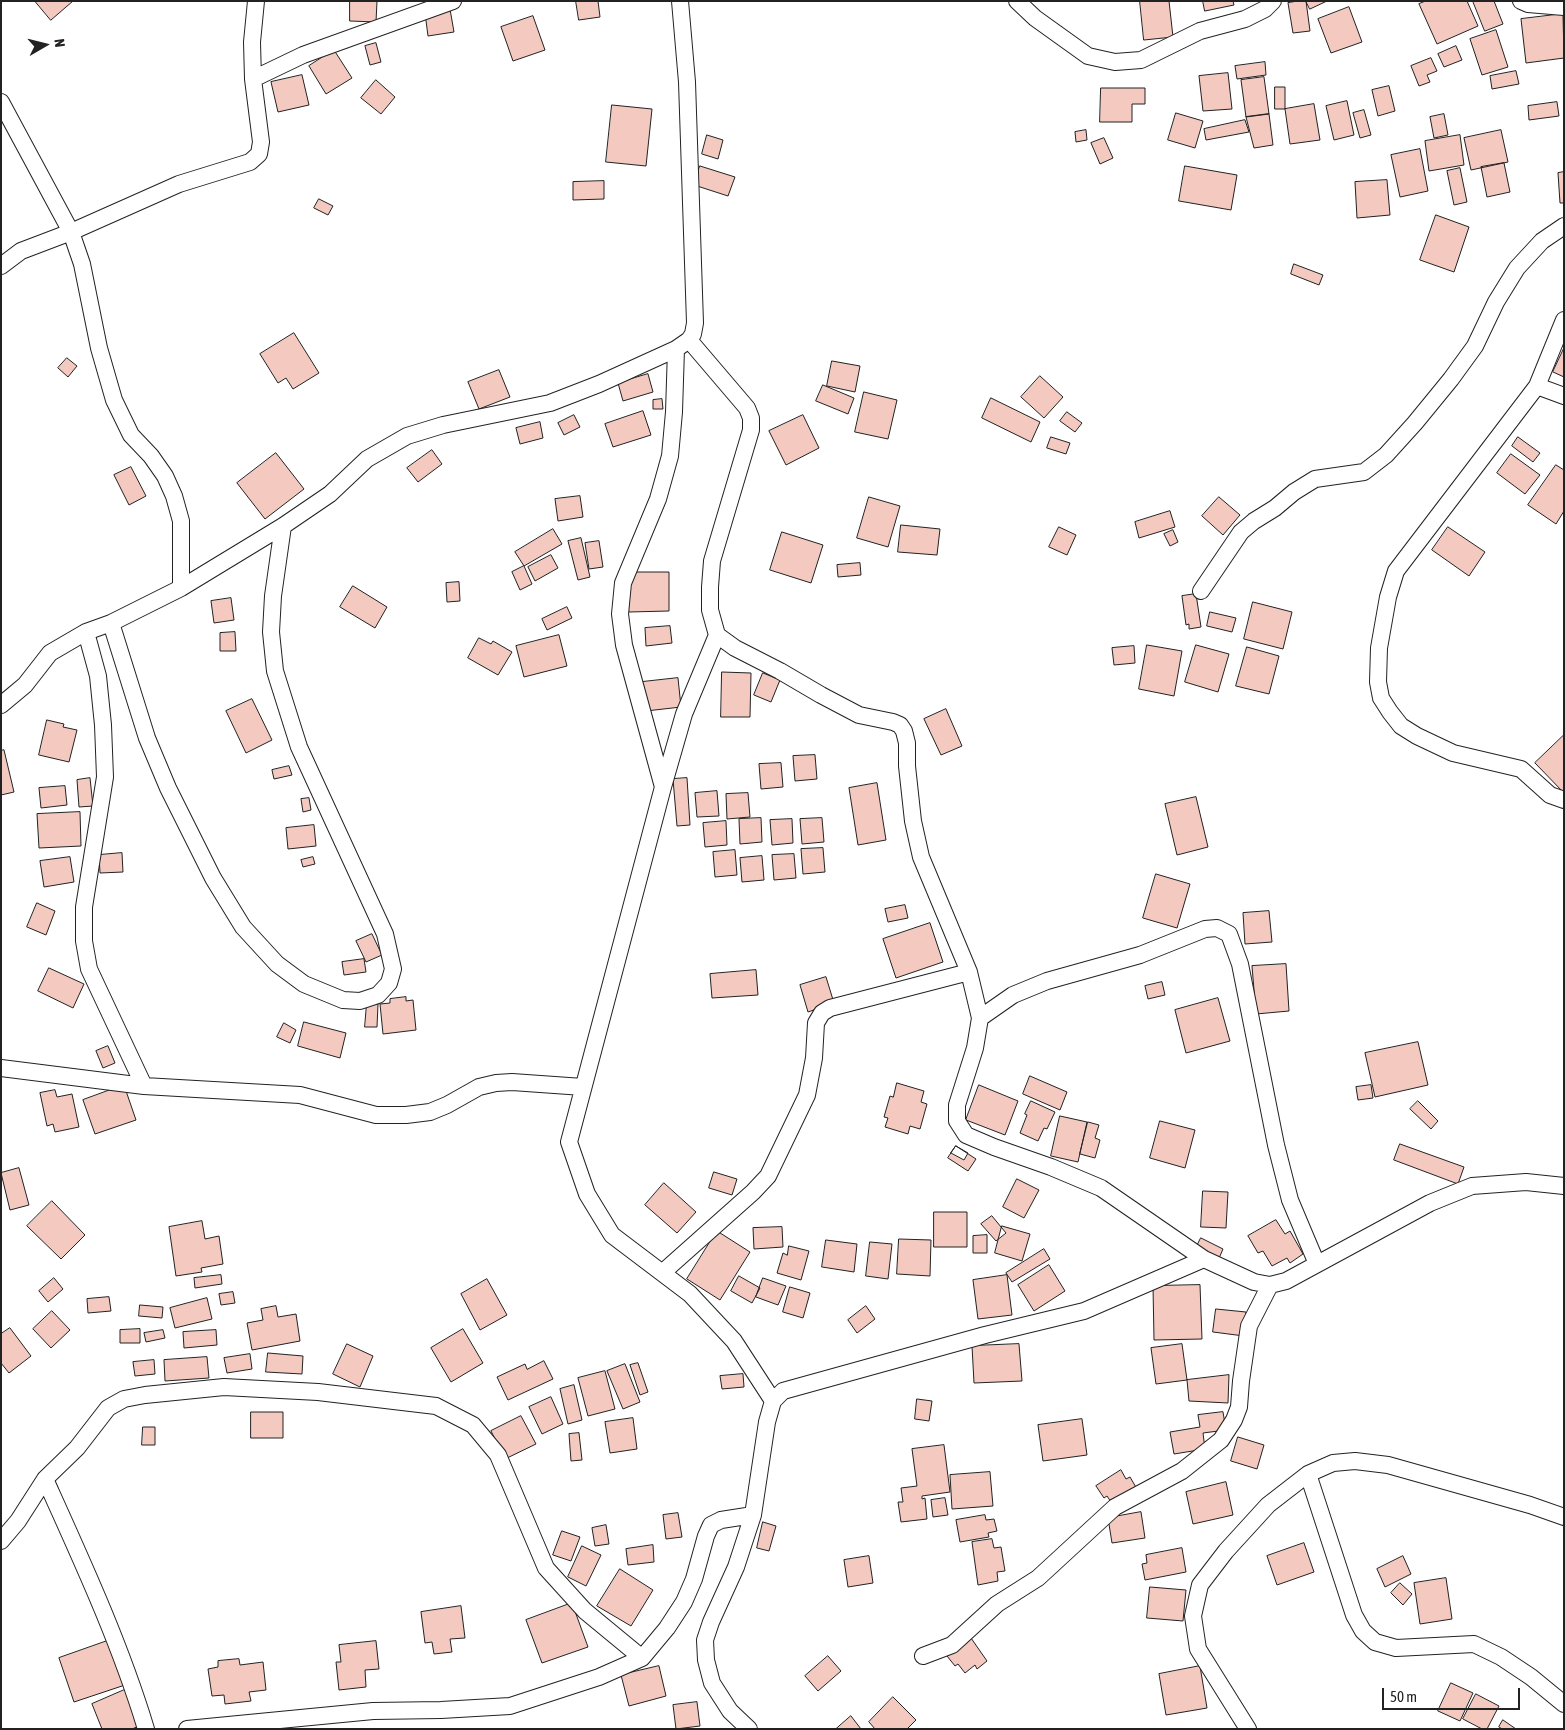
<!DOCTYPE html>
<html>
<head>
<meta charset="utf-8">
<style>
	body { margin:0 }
	#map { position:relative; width:1565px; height:1730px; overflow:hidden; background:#fff; font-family:"Asap Condensed",sans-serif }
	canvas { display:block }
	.frame { position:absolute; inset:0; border:2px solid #222; pointer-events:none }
	.north { position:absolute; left:20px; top:20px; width:50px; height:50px; -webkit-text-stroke:4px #fff; paint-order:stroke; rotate:82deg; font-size:14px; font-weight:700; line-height:20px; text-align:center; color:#222 }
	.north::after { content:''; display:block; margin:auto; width:18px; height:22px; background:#222; clip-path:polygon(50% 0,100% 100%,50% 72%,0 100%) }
	.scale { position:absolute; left:1382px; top:1688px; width:138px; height:22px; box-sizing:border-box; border:2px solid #222; border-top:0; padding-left:6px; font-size:15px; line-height:18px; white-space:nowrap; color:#222; -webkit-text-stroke:4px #fff; paint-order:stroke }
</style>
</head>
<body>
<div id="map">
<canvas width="1565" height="1730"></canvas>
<div class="frame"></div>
<div class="north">N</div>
<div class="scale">50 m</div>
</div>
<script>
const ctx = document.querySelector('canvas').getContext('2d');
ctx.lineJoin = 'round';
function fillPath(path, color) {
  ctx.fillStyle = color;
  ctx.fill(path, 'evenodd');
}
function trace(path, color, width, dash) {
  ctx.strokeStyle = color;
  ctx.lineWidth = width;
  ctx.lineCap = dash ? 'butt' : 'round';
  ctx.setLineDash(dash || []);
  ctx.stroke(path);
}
const building = new Path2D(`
	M35 1H73L51 20Z
	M350 1H377L376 22 350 21Z
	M576 1H598L600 17 579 20Z
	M1140 1H1169L1173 37 1144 40Z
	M1203 1H1233L1234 5 1205 11Z
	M1298 1H1306L1310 31 1293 33 1288 3Z
	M1306 1H1327L1310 9Z
	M1426 1H1467L1478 26 1437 44 1419 4Z
	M1473 1H1494L1503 24 1485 31Z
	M1349 7 1362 42 1331 53 1318 19Z
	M450 9 454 32 428 36 425 13Z
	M1563 14 1564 58 1526 63 1521 19Z
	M533 16 545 50 513 61 501 27Z
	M1496 30 1508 67 1482 75 1470 39Z
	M376 43 381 62 370 65 365 46Z
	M1456 46 1462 60 1444 67 1438 54Z
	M334 50 352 78 326 94 309 66Z
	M1431 58 1437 71 1427 75 1430 82 1419 86 1411 66Z
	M1265 62 1266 75 1237 79 1235 66Z
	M1516 71 1519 84 1492 89 1490 76Z
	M1228 73 1232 109 1203 111 1199 76Z
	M302 75 309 105 278 112 271 82Z
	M1264 77 1269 114 1246 117 1241 80Z
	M376 80 395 97 381 114 361 98Z
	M1389 86 1395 111 1378 116 1372 90Z
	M1275 87H1285V109H1275Z
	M1101 88H1145V104H1132V122H1100Z
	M1347 101 1354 135 1334 140 1326 106Z
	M1557 102 1559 116 1529 120 1528 106Z
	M1314 104 1320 140 1290 144 1285 109Z
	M612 105 652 109 646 166 606 162Z
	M1364 110 1371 135 1360 138 1353 113Z
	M1176 113 1203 121 1195 148 1168 140Z
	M1269 114 1273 145 1254 148 1246 117Z
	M1444 114 1448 135 1434 138 1430 117Z
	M1245 120 1249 132 1206 140 1204 129Z
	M1086 130 1087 140 1076 142 1075 132Z
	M1501 130 1508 162 1471 170 1464 138Z
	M707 135 723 140 718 159 702 154Z
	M1460 135 1464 165 1429 171 1425 141Z
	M1104 138 1113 158 1100 164 1091 143Z
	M1420 149 1428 191 1400 197 1391 155Z
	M1504 163 1510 192 1487 197 1481 167Z
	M700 166 735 177 728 196 694 185Z
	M1185 166 1237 175 1231 210 1179 201Z
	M1460 168 1467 202 1454 205 1447 171Z
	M1564 172V203H1560L1558 173Z
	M1387 180 1390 215 1357 218 1355 182Z
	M604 181V199L573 200V182Z
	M319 199 333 206 328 215 314 208Z
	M1436 215 1469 227 1454 272 1420 260Z
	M1294 264 1323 275 1319 285 1291 274Z
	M294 333 319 373 293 389 286 378 278 383 260 354Z
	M1564 348V377L1553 372Z
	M67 358 77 366 68 377 58 368Z
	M832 361 860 366 855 392 827 386Z
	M499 370 510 397 479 409 468 382Z
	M648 374 653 392 623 401 618 383Z
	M1040 376 1063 397 1044 418 1021 397Z
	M823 385 854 398 848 414 816 401Z
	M864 392 897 400 888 439 855 432Z
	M991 398 1040 422 1031 442 982 418Z
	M662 399 663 409H653V400Z
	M643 411 651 435 613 447 605 424Z
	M1067 412 1082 423 1075 432 1060 421Z
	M574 415 580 427 564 435 558 423Z
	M803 415 819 448 786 465 769 431Z
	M540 422 543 438 520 444 516 428Z
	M1051 437 1070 443 1066 454 1047 448Z
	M1518 437 1540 453 1533 462 1512 446Z
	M432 450 442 464 418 482 407 468Z
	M276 453 304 489 265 519 237 483Z
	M1511 454 1540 475 1525 494 1497 473Z
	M1556 465 1564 470V511L1556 524 1528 505Z
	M131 467 146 496 129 505 114 475Z
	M580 496 583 517 558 521 555 499Z
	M869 497 900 506 888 547 857 538Z
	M1219 497 1240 515 1223 535 1202 516Z
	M1170 511 1175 527 1139 538 1135 522Z
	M901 525 940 529 937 555 898 552Z
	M1059 527 1076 535 1067 555 1049 547Z
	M1448 527 1485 552 1469 576 1432 550Z
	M553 529 562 544 524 566 515 552Z
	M1173 530 1178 542 1170 546 1164 534Z
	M782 532 823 545 811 583 770 570Z
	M581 538 590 577 578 580 568 541Z
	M599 541 603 567 589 569 585 543Z
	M551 555 558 568 535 581 528 567Z
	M860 563 861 575 838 577 837 565Z
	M524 566 532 584 520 590 512 572Z
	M629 572H669V611L629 612Z
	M459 582 460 601 447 602 446 583Z
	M353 586 387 607 375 628 340 607Z
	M1196 594 1201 627 1189 629V624L1186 625 1182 596Z
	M231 598 234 620 214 623 211 601Z
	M1253 602 1292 612 1283 649 1244 639Z
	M567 607 572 618 547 630 542 619Z
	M1210 612 1236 618 1232 632 1207 626Z
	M670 626 672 643 646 646 645 628Z
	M235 632 236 651H220V633Z
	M559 635 567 666 524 677 516 646Z
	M479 638 491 644 493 641 512 652 498 675 468 658Z
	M1147 645 1182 651 1174 696 1139 689Z
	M1196 645 1229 654 1218 692 1185 682Z
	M1134 646 1135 663 1114 665 1112 648Z
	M1247 647 1279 656 1269 694 1236 686Z
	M722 672 751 673 750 717H721Z
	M763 673 780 680 771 702 754 695Z
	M678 678 681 707 646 711 642 682Z
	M252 699 272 740 246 753 226 711Z
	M946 709 962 746 941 755 924 719Z
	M47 720 64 724 63 727 77 730 69 762 39 755Z
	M1564 735V793L1535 763Z
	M4 750 14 792 1 795V751Z
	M815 755 817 779 795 781 793 756Z
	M781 763 783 787 761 789 759 764Z
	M289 766 292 775 274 779 272 770Z
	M90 778 93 806 79 807 77 780Z
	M687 778 690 825 677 826 673 779Z
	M877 783 886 840 858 845 849 788Z
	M65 786 67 805 41 808 39 788Z
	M717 791 719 816 697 817 695 793Z
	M748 793 750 817 727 819 726 794Z
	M1196 797 1208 847 1177 855 1165 804Z
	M309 798 311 810 303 812 301 799Z
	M80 812 81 846 39 848 37 814Z
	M761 818 762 842 740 844 739 819Z
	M822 818 824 842 802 844 800 819Z
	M792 819 793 843 772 845 770 820Z
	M726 821 727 845 705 847 703 823Z
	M314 825 316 846 288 849 286 828Z
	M823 848 825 872 803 874 801 849Z
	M735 850 737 875 715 877 713 852Z
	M122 853 123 872 100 873 99 855Z
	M794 854 796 878 774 880 772 855Z
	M762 856 764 880 742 882 740 858Z
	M70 857 74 882 44 887 40 861Z
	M313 857 315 864 303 867 301 860Z
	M1156 874 1190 884 1177 928 1143 918Z
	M37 903 55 911 46 935 27 927Z
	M905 905 908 918 888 922 885 909Z
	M1269 911 1272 942 1245 944 1243 913Z
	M930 923 943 962 896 978 883 939Z
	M372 934 382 955 366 962 356 941Z
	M364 959 366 972 344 975 342 962Z
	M1286 964 1289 1011 1256 1014 1252 966Z
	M49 968 84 984 73 1008 38 991Z
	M756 970 758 995 712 998 710 974Z
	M826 977 834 1003 808 1012 800 985Z
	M1162 982 1165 995 1148 999 1145 986Z
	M406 997V1001L413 1000 416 1030 383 1034 380 1004 390 1003V999Z
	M1218 998 1230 1041 1186 1053 1175 1010Z
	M367 1003 378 1004 377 1027H365Z
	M304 1022 346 1033 340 1058 298 1046Z
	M284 1023 296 1030 290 1043 277 1037Z
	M1418 1042 1428 1085 1375 1097 1365 1053Z
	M108 1046 115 1063 103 1068 96 1051Z
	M1030 1076 1067 1092 1060 1110 1023 1094Z
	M897 1083 924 1091 921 1102 927 1104 920 1129 910 1126 908 1134 885 1127 888 1118 884 1117 890 1096 893 1097Z
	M124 1085 136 1120 95 1134 83 1100Z
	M979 1085 1018 1101 1005 1135 966 1120Z
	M1371 1085 1373 1098 1358 1100 1356 1087Z
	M55 1090 57 1097 72 1094 79 1127 55 1132 53 1124 47 1126 40 1093Z
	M1031 1101 1055 1112 1047 1129 1044 1128 1038 1141 1020 1133 1027 1115 1025 1114Z
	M1418 1101 1438 1121 1431 1129 1410 1109Z
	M1060 1116 1087 1122 1078 1162 1051 1156Z
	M1160 1121 1195 1130 1185 1168 1150 1158Z
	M1088 1122 1099 1125 1095 1138 1100 1140 1095 1158 1080 1154Z
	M1400 1144 1464 1167 1458 1184 1394 1160Z
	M956 1146 968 1153 964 1160 951 1153Z
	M956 1146 976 1159 968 1171 948 1158Z
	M19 1168 29 1205 10 1210 1 1173Z
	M714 1172 737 1179 732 1195 709 1188Z
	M1017 1179 1039 1190 1024 1218 1003 1207Z
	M664 1183 696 1212 677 1233 645 1205Z
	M1203 1191 1228 1192 1226 1228 1201 1227Z
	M52 1201 85 1235 61 1259 27 1226Z
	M934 1212H967V1247H934Z
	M992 1216 1006 1233 996 1241 981 1224Z
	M1276 1220 1285 1234 1290 1231 1303 1254 1290 1263 1287 1258 1272 1266 1263 1251 1258 1253 1248 1236Z
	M202 1221 205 1239 219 1236 223 1264 201 1268 202 1272 176 1276 169 1227Z
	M1002 1226 1030 1234 1022 1261 995 1253Z
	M782 1227 783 1247 754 1249 753 1228Z
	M717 1231 750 1252 720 1300 687 1279Z
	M987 1235V1253H973V1236Z
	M1201 1238 1223 1249 1217 1263 1194 1252Z
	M899 1239 931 1240 930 1276 897 1274Z
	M826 1240 857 1244 854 1272 822 1267Z
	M870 1242 892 1244 888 1279 866 1276Z
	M789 1246 809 1251 801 1280 777 1273 783 1253 787 1255Z
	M1044 1249 1050 1259 1012 1282 1006 1273Z
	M1049 1265 1065 1291 1034 1311 1018 1285Z
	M221 1275 222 1284 195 1288 194 1278Z
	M1007 1275 1012 1315 978 1319 973 1280Z
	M739 1276 760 1288 752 1303 731 1291Z
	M54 1278 63 1289 48 1302 39 1291Z
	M763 1278 786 1286 778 1305 756 1297Z
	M487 1279 507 1315 480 1330 461 1294Z
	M1200 1285 1202 1339 1154 1340 1153 1286Z
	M790 1287 810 1293 803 1318 783 1312Z
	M233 1292 235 1303 221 1305 219 1294Z
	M109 1297 111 1311 88 1313 87 1299Z
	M207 1298 212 1319 175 1328 170 1308Z
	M140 1305 163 1307 162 1318 139 1316Z
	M276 1306 278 1317 296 1314 300 1341 252 1350 247 1323 263 1320 261 1309Z
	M866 1306 875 1319 857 1333 848 1320Z
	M1216 1309 1246 1312 1244 1336 1213 1332Z
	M52 1311 70 1330 51 1348 33 1329Z
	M10 1328 31 1356 9 1373 1 1363V1334Z
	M140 1329V1343H120V1330Z
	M463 1329 483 1363 451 1382 431 1348Z
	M163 1330 165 1338 146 1342 144 1333Z
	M216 1330 217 1345 184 1348 183 1332Z
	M347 1344 373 1356 360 1387 333 1374Z
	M1019 1344 1022 1381 974 1383 972 1346Z
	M1182 1344 1187 1380 1156 1384 1151 1348Z
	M268 1353 303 1356 302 1374 266 1372Z
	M250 1354 252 1369 227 1373 224 1358Z
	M207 1357 209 1378 165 1381 164 1360Z
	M154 1360 155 1374 135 1376 133 1362Z
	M544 1361 553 1379 508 1400 497 1377 525 1364 527 1369Z
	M638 1363 648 1392 640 1395 630 1365Z
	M625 1364 640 1402 623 1409 607 1371Z
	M605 1371 615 1409 588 1416 578 1378Z
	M743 1374 744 1387 722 1389 720 1376Z
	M1229 1375 1228 1403 1189 1401 1187 1380Z
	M574 1385 582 1420 568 1424 560 1389Z
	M551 1397 563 1424 542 1434 529 1407Z
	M917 1399 932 1401 929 1421 915 1419Z
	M251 1412H283V1438H251Z
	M1223 1412 1226 1430 1203 1433 1205 1449 1174 1454 1170 1432 1200 1427 1198 1415Z
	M521 1416 536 1444 505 1459 491 1431Z
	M633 1418 637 1449 610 1453 605 1422Z
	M1082 1419 1087 1455 1043 1461 1038 1425Z
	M143 1427H155V1445H142Z
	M579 1433 582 1460 571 1461 569 1434Z
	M1238 1437 1264 1445 1257 1469 1231 1461Z
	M944 1445 950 1492 922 1496V1499L925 1498 927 1519 901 1522 898 1502H903L901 1488 917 1486 912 1449Z
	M1121 1470 1126 1479 1130 1477 1137 1489 1113 1505 1107 1496 1104 1498 1096 1486Z
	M990 1472 993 1506 952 1509 950 1475Z
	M1226 1482 1233 1515 1193 1524 1186 1492Z
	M945 1498 948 1515 933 1517 931 1500Z
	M1141 1512 1145 1538 1112 1543 1108 1518Z
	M678 1513 682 1537 666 1539 663 1515Z
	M985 1515 986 1520 994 1519 997 1531 988 1533 989 1537 960 1542 956 1520Z
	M763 1522 776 1526 769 1551 757 1548Z
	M606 1525 609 1544 595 1546 592 1528Z
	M562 1531 580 1537 571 1561 553 1555Z
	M992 1539 994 1548 1001 1547 1005 1571 997 1572 998 1581 978 1585 972 1542Z
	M1304 1543 1314 1572 1277 1585 1267 1556Z
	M653 1545 654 1562 628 1565 626 1549Z
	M582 1546 601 1555 586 1586 568 1577Z
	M1182 1548 1186 1572 1145 1580 1142 1564 1147 1563 1146 1555Z
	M869 1556 873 1583 848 1587 844 1560Z
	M1403 1556 1411 1574 1385 1587 1377 1569Z
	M620 1569 653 1590 631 1626 597 1606Z
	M1446 1578 1452 1619 1420 1624 1414 1583Z
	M1400 1583 1412 1594 1403 1605 1391 1593Z
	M1150 1587 1186 1590 1183 1621 1147 1618Z
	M572 1603 588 1647 542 1663 526 1620Z
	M461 1606 465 1638 450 1639 452 1652 434 1654 432 1642 425 1643 421 1612Z
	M971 1638 987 1661 977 1669 975 1665 965 1673 958 1664 955 1666 947 1656Z
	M110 1640 125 1685 74 1702 59 1658Z
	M376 1641 379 1669 365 1670 366 1687 339 1690 336 1662H341L339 1645Z
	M828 1656 841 1671 818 1691 805 1676Z
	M239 1659 240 1665 263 1662 266 1690 249 1692 251 1701 225 1704 224 1695 212 1696 208 1669 218 1667V1661Z
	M659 1666 666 1696 629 1706 621 1675Z
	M1200 1666 1207 1708 1166 1715 1159 1674Z
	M1451 1683 1473 1693 1460 1721 1438 1711Z
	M129 1688 144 1724 132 1729H102L92 1704Z
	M1476 1694 1499 1706 1487 1729H1482L1463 1719Z
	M893 1697 916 1720 907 1729H875L869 1722Z
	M697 1702 700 1726 676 1729 673 1705Z
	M851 1716 861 1729H836Z
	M1503 1720 1516 1729H1502L1499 1727Z`);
fillPath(building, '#f3c9c0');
trace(building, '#222', 1);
const minor = new Path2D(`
	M1017 1 1035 18 1088 56 1115 62 1141 60 1200 31 1245 19 1265 9 1273 1
	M1521 1 1528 4 1564 7
	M253 79 303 55 453 1
	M1 102 71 232 82 264 99 348 114 400 131 435 151 456 165 476 174 496 181 521V588
	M1 266 21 251 71 232 179 184 250 162 259 154 261 142 253 79 252 42 256 1
	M1564 320 1537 386 1396 571 1388 597 1379 648 1378 682 1381 698 1390 712 1401 726 1417 736 1453 753 1521 769 1550 795 1564 800
	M689 340 747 408 751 418V430L712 561 710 587V610L717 635 735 648 780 671 821 695 859 715 893 722 900 725 904 731 907 743V766L913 821 921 857 969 972 980 1018 975 1048 957 1105V1121L966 1135 994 1147 1051 1167 1101 1188 1204 1259 1254 1282 1270 1285 1286 1281 1430 1203 1472 1186 1526 1182 1564 1186
	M1537 386 1564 396
	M1201 591 1241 532 1254 521 1275 508 1294 492 1315 479 1364 472 1386 455 1415 423 1451 379 1475 346 1496 302 1517 268 1542 241 1564 226
	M111 623 147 738 168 788 213 878 243 927 277 964 304 984 343 1000 360 1001 378 995 389 983 393 969 385 934 299 747 275 671 271 632 273 596 283 526
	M86 632 98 676 103 725 105 777 84 907V941L89 969 144 1086
	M717 635 684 714 663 787 569 1142 587 1194 612 1235 690 1294 734 1341 773 1401
	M1 705 25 685 50 653 86 632 111 623 181 588 283 526 330 494 367 459 407 436 443 425 550 403 599 384 676 349 689 340 693 334 695 323 687 82 680 1
	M663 787 624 645 620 614 623 583 658 499 670 456 674 412 676 349
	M980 1018 1013 995 1047 981 1140 955 1205 929 1217 928 1229 934 1240 964 1276 1145 1290 1200 1317 1264
	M1 1068 144 1086 300 1095 376 1115H406L430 1112 447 1105 479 1087 496 1083 512 1082 583 1087
	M662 1273 753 1192 768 1176 807 1095 814 1058 816 1023 822 1013 830 1008 969 972
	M1308 1474 1354 1615 1363 1631 1375 1642 1396 1648 1474 1644 1501 1657 1531 1677 1564 1704
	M45 1479C82 1561 120 1643 146 1729
	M1 1541 18 1521 45 1479 77 1448 108 1408 124 1399 145 1395 224 1387 318 1392 436 1406 473 1425 498 1455 546 1568 585 1611 642 1658
	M923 1656 952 1645 997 1604 1038 1578 1115 1507 1182 1471 1221 1440 1234 1420 1239 1407 1241 1381 1249 1326 1270 1285
	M187 1729 373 1711 441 1710 510 1706 599 1677 642 1658 667 1628 684 1602 694 1579 706 1536 711 1525 721 1520 753 1515
	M749 1729 730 1711 712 1683 706 1660 705 1640 711 1622 736 1567 753 1515 767 1422 773 1401 783 1391 985 1335 1084 1311 1204 1259
	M1248 1729 1198 1649 1193 1616 1200 1585 1226 1551 1268 1505 1308 1474 1333 1463 1355 1461 1388 1465 1530 1505 1564 1517`);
trace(minor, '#222', 18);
trace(minor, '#fff', 16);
</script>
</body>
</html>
